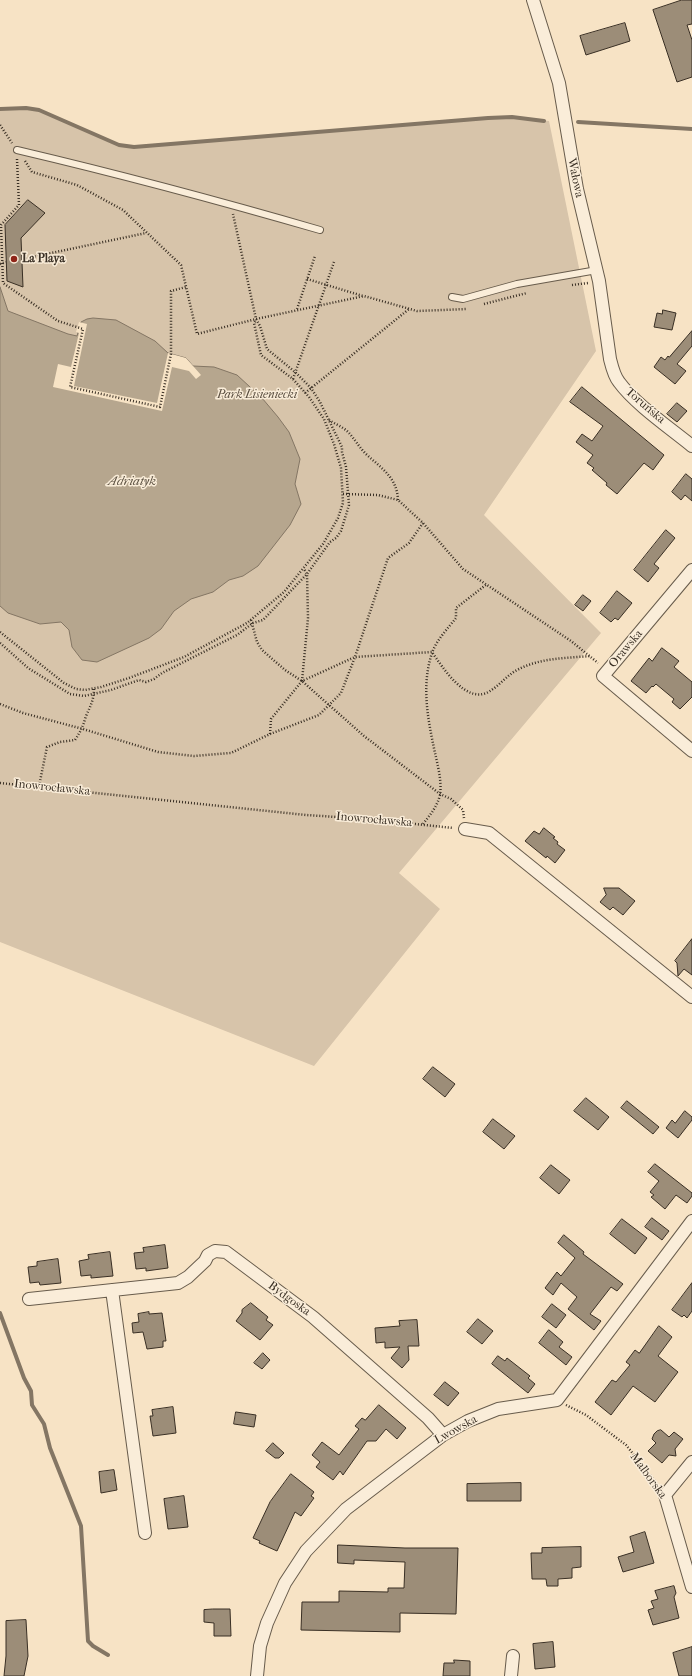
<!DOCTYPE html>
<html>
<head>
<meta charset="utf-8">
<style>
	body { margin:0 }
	canvas { display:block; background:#f7e3c5 }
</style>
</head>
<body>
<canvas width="692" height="1676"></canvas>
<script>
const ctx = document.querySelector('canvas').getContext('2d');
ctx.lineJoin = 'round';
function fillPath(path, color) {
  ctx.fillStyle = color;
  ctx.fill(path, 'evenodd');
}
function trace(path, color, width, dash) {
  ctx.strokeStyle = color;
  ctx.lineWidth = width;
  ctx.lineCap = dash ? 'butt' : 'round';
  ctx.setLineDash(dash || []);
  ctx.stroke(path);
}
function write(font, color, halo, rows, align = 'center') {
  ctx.font = font + ' "IM FELL French Canon",serif';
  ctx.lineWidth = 3;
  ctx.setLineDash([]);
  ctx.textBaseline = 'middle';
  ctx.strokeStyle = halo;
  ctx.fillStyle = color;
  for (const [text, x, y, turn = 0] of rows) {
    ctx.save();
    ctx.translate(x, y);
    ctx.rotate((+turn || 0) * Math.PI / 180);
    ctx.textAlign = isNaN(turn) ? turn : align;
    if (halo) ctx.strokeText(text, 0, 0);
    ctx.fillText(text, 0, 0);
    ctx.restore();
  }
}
fillPath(new Path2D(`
	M26 108 39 110 119 145 134 147 488 118 512 117 549 121 596 351 484 515 601 633 399 873 440 909 314 1066 0 942V109Z`), '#d7c4aa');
const water = new Path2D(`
	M0 287 8 311 68 334 77 336 81 322 87 319 93 318 116 320 155 341 168 353 186 358 193 366 214 367 237 375 262 398 278 417 289 432 300 459 295 484 301 504 290 525 258 566 243 576 229 580 213 592 191 599 174 611 161 629 149 638 97 662 82 660 72 647 69 630 61 622 40 624 8 613 0 606Z`);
fillPath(water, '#b6a68e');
trace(water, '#847664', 1);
fillPath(new Path2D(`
	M79 322 87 324 74 386 157 403 168 353 186 358 201 375 196 379 189 371 172 367 162 411 53 387 58 364 71 367 79 333 76 332Z`), '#f7e3c5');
trace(new Path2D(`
	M0 109 26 108 39 110 119 145 134 147 488 118 512 117 544 121
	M578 122 692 129
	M0 1313 24 1378 31 1391 32 1405 44 1424 50 1448 81 1526 88 1641 93 1646 108 1655`), '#847664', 4);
const building = new Path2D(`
	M682 0H692V24L687 25 692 40V77L677 82 653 10Z
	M625 23 630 41 586 55 580 36Z
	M28 200 45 213 21 238 23 287 7 281 5 225Z
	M663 310 676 313 672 330 654 327 657 313 662 314Z
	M692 331V346L677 364 686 371 675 384 654 367 661 357 665 360 668 356 669 357Z
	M582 387 664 455 653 470 644 463 617 494 606 485 607 483 592 470 594 468 587 463 593 455 576 442 582 434 592 441 603 426 570 402Z
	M677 403 687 411 677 422 667 414Z
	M686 474 692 479V501L685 495 681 500 672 492Z
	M666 530 675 538 654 564 659 568 648 582 634 570Z
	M617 591 632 603 618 620 615 618 611 622 600 613Z
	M583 595 591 601 583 611 575 605Z
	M662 648 679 661 674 667 692 682V697L680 709 672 702 674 699 656 684 653 687 652 686 646 693 631 681 649 658 652 661Z
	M544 828 555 837 553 838 558 842 557 844 565 850 555 863 547 856 546 858 525 841 534 831 539 834Z
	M604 888H619L635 901 623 915 613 907 610 910 600 902 606 895Z
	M692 939V975L684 969 678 976 677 963 675 961Z
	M433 1067 455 1084 445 1097 423 1079Z
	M586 1098 609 1117 598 1130 574 1111Z
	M627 1101 659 1127 653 1134 621 1108Z
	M685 1111 692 1117V1120L678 1138 666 1128 672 1120 675 1123Z
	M493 1119 515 1136 504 1149 483 1132Z
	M655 1164 692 1193V1196L687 1203 676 1195 665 1209 651 1197 654 1195 650 1192 659 1181 648 1172Z
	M551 1165 570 1180 559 1194 540 1178Z
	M652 1218 669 1231 662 1240 645 1227Z
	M622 1219 647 1238 635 1254 610 1234Z
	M564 1235 584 1252 583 1254 623 1284 617 1291 611 1287 590 1314 601 1321 594 1330 568 1309 577 1297 561 1283 553 1295 545 1288 557 1272 561 1276 575 1258 558 1243Z
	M165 1245 168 1268 146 1271V1268L136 1269 134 1253 144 1252 143 1248Z
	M110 1252 113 1276 91 1278V1275L81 1276 79 1261 89 1259 88 1255Z
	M58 1259 61 1283 40 1285 39 1282 30 1283 28 1267 37 1266V1262Z
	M692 1283V1311L687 1318 684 1315 682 1317 672 1310Z
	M251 1303 268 1317 266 1320 273 1325 260 1340 236 1321 242 1313V1310Z
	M552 1304 566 1315 556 1328 542 1317Z
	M149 1312V1314L162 1313 166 1341H163V1347L147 1349 143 1332 133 1333 132 1323 139 1322 138 1314Z
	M478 1319 493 1331 482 1344 467 1332Z
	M417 1320 419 1346H408L409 1360 402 1368 391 1358 400 1347 385 1348V1342L376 1343 375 1328 400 1326 399 1321Z
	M659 1326 672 1337 658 1356 678 1372 655 1402 633 1386 611 1415 595 1402 612 1380 616 1382 630 1365 626 1362 635 1350 639 1353Z
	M549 1330 563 1342 559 1347 572 1357 566 1365 539 1343Z
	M263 1353 270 1360 262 1369 254 1363Z
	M498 1356 505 1361 507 1358 530 1376 528 1378 535 1384 528 1393 492 1364Z
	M445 1382 459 1393 448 1406 434 1395Z
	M379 1405 406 1428 397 1439 386 1429 376 1441H367L343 1475 340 1471 333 1480 316 1467 320 1462 312 1455 322 1442 339 1455 359 1429 355 1426 362 1418 365 1420Z
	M173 1407 176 1433 153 1436 150 1416H153L152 1410Z
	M236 1412 256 1415 254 1427 234 1424Z
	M661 1430 669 1437 674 1432 683 1439 675 1449 676 1456 669 1455 662 1463 648 1451 656 1443 652 1439 654 1434 657 1431Z
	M273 1443 284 1453 279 1458H275L266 1451Z
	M114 1470 117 1490 101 1493 99 1472Z
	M291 1474 314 1492 311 1496 314 1498 301 1516 295 1512 277 1551 259 1543 260 1541 253 1538 270 1502Z
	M521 1483V1501H467V1484Z
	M184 1496 188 1527 168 1529 164 1499Z
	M645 1532 654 1563 623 1572 618 1557 634 1552 630 1537Z
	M338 1545 405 1548H458L456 1614 400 1613V1632L301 1630 302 1602H339V1591L388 1592V1588H404L405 1562 354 1560V1564L338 1563Z
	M581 1547V1567L572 1568V1578L558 1579V1586H547L546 1579H532L531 1553H542V1548Z
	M674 1586 676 1593 674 1597 679 1618 653 1625 648 1610 654 1608 651 1601 658 1599 655 1591Z
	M213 1609H230L231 1636H214V1623L204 1622V1610Z
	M26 1620 28 1656 24 1676H4L6 1656V1621Z
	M553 1642 555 1667 535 1669 533 1644Z
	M692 1647V1676H679L673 1653Z
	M454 1660 470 1661V1676H443L444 1663H454Z`);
fillPath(building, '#9c8d78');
trace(building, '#392f24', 1);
const service = new Path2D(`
	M17 150C119 174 220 201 320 230
	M452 297 463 299 517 284 597 270`);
const minor = new Path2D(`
	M533 0 559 83 577 189 599 281 610 359C612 367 614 376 619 382 635 404 670 428 692 446
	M692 570 603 676 692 751
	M465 829 489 833 692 997
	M112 1290 145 1533
	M29 1299 178 1283 188 1277 205 1261 208 1255 215 1251 226 1252 313 1317 428 1418 443 1435
	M692 1462 665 1495 692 1587
	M257 1676 260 1646 267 1623 285 1583 306 1551 346 1509 443 1435 468 1421 498 1409 557 1400 692 1221
	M511 1676 513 1656`);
trace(service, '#685c4c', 8);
trace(minor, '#685c4c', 14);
trace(new Path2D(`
	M0 125 12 143
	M17 159 19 205 1 225 3 283 58 321 83 329 70 387 160 407 171 354V291L186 287
	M25 161 32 172 77 185 123 210 181 265 197 334 256 319 364 296 417 311 467 309
	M23 259 146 233
	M0 264 6 262
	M307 279 363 296
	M572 285 588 283
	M484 304 527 293
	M297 309 315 256
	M293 379 334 262
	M305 393 409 309
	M329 420C335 424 343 427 348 432 354 438 359 447 366 454 381 468 397 477 398 500
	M343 494 378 495 398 500 423 523 463 569 571 641 598 663
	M251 620 257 642 262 650 285 670 302 681 364 736 440 794 451 799 463 810 464 818
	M0 632 64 683 76 689 85 690 101 687 129 678 184 657 247 623 284 592 323 544 338 518 343 503 341 468 334 444 324 419 309 397 293 379 261 355 254 323 256 320
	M0 643 28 668 70 694 84 696 111 690 139 680 146 682 154 679 162 673 237 635 253 623 263 620 307 574 330 542 336 538 341 531 349 505 346 467 342 452V447L320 402 311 388 295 372 267 349 260 326 256 319 233 214
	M302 681 308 618 307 574 304 569
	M0 704 23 713 83 729 158 752 194 756 231 753 270 734 319 715 341 693 355 657 388 558 409 543 423 523
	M270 734 271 719 302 681 355 657 432 652C443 668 467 706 490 691 500 685 508 674 519 669 541 658 566 658 591 656
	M0 783 306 815 368 819 453 828
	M39 786 47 747 60 742 75 740C81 731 83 726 86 716 90 707 94 700 94 689
	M423 824C430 815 437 807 440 795 442 782 438 766 435 753 428 720 421 686 432 653 436 641 448 628 456 618V608L487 584
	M566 1405 586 1415 626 1445 658 1485`), '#392f24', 2.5, [1, 2]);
trace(service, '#faedd9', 6);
trace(minor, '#faedd9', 12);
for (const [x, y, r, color] of [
	[14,259,4,"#8f2418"]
]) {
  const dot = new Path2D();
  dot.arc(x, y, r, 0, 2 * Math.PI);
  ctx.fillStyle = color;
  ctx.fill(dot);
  trace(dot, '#faedd9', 1.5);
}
write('12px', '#392f24', '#faedd9', [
	["Wałowa",575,178,78],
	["Toruńska",645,406,41],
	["Orawska",626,649,-50],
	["Inowrocławska",52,788,6],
	["Inowrocławska",374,820,5],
	["Bydgoska",289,1299,36],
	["Lwowska",456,1430,-29],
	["Malborska",648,1476,54]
]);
write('bold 12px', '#392f24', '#faedd9', [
	["La Playa",22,259]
], 'left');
write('italic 12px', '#594d3f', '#faedd9', [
	["Park Lisieniecki",257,395]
]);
write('italic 13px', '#5e5344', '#faedd9', [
	["Adriatyk",132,482]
]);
</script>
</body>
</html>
